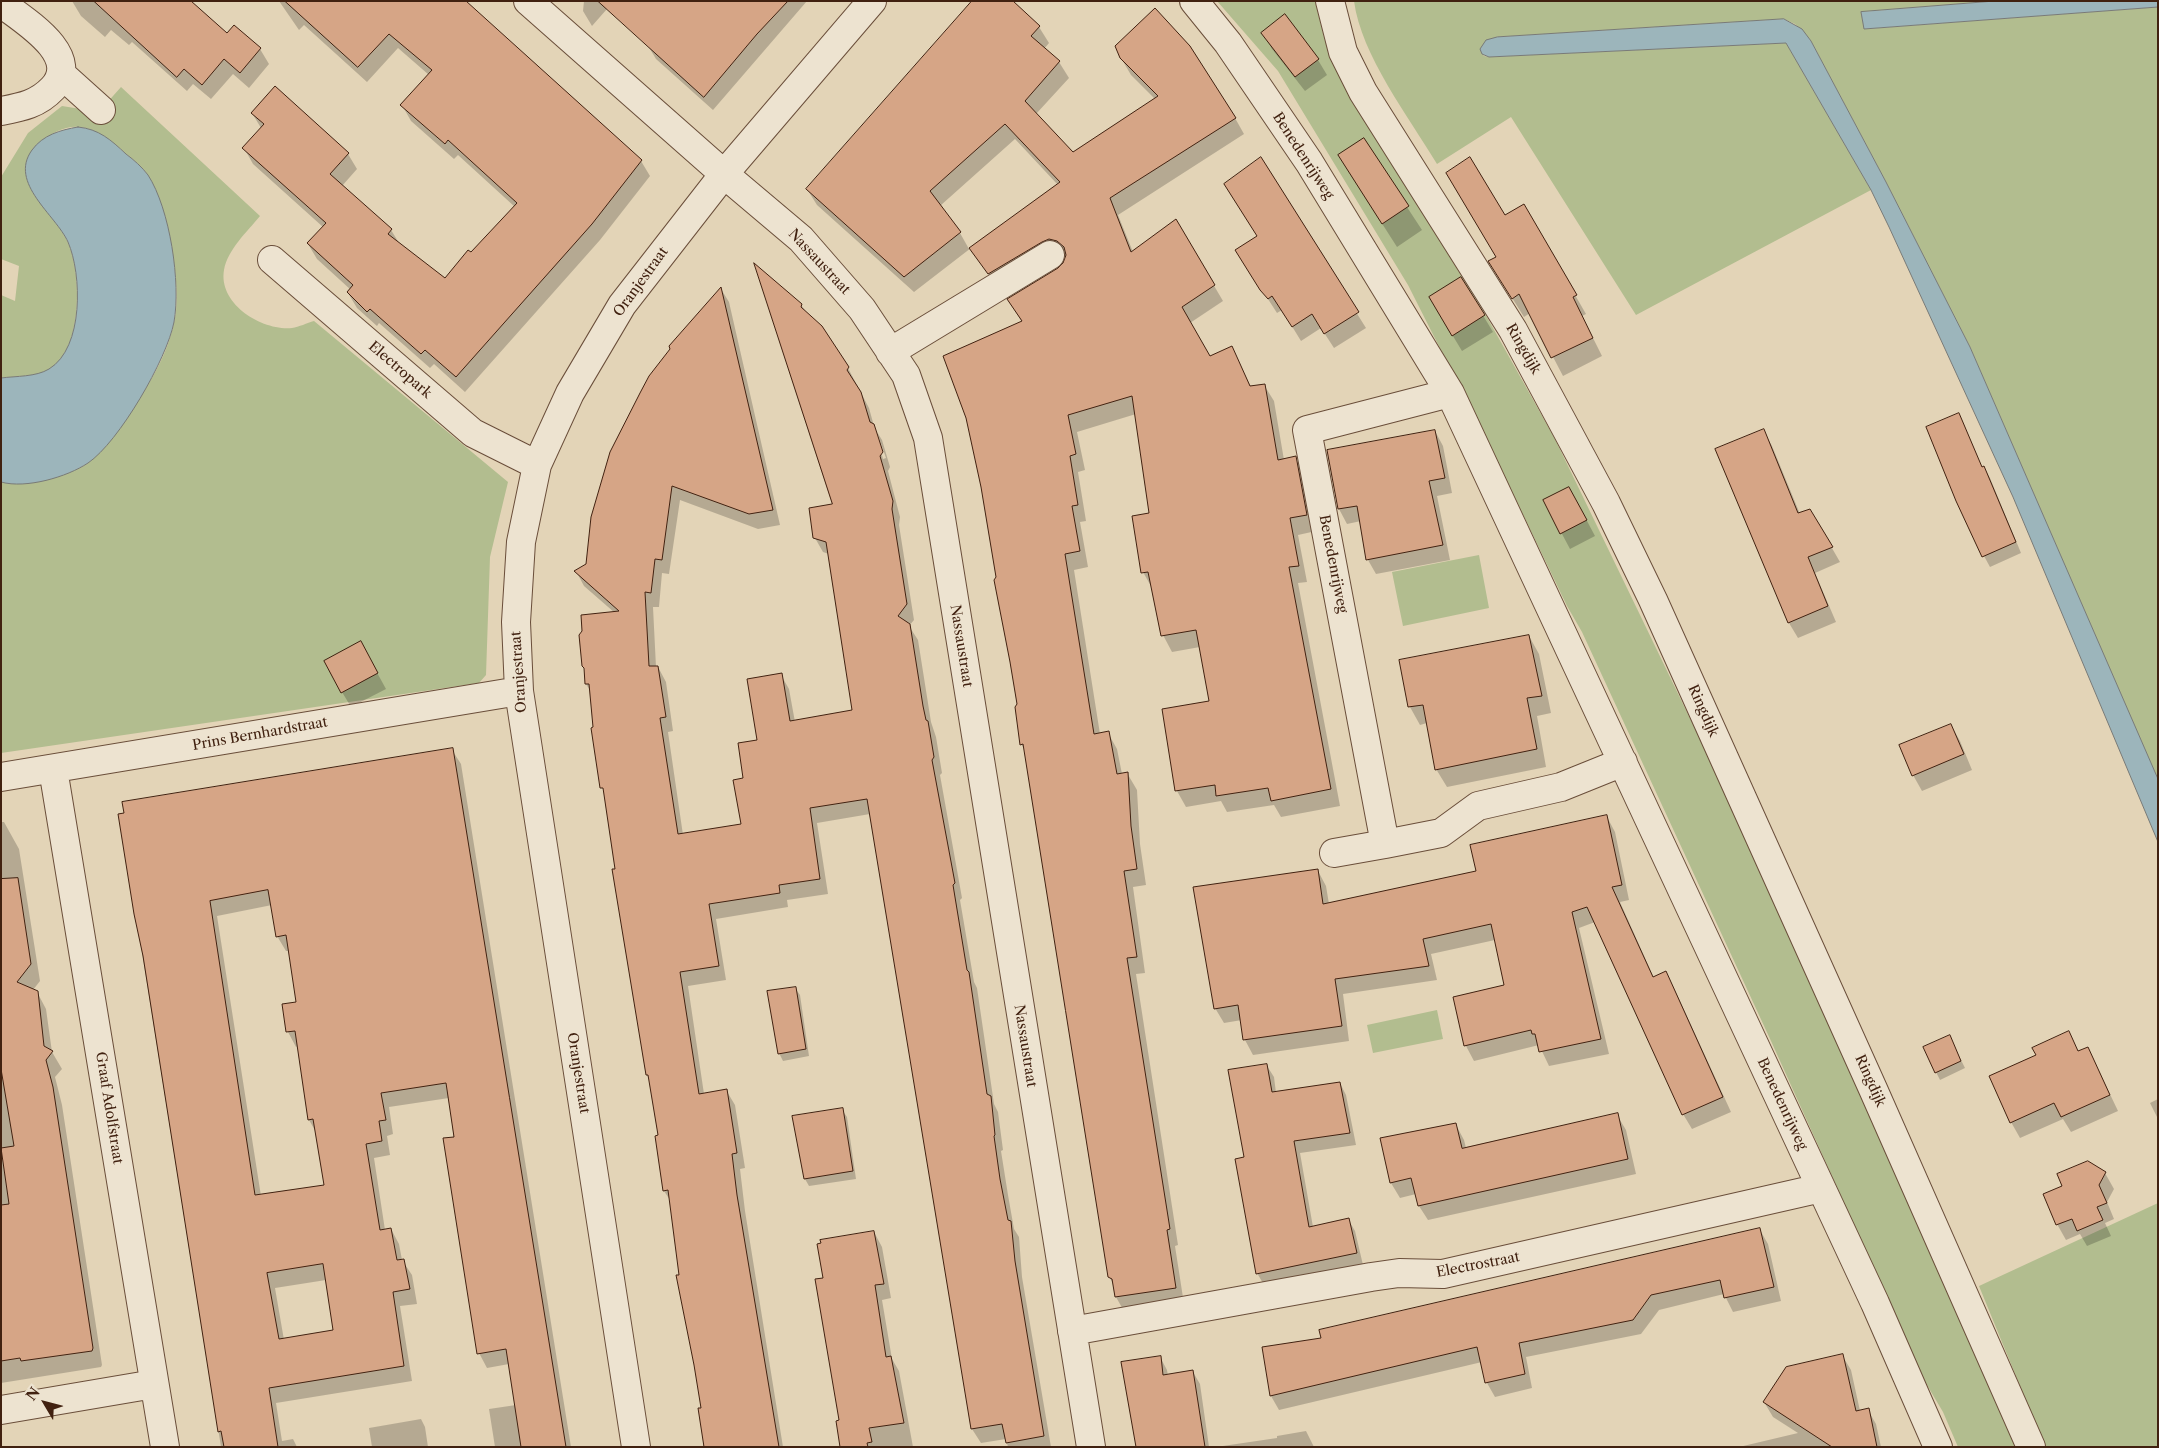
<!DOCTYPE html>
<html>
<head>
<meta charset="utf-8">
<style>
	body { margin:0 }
	#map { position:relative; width:2159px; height:1448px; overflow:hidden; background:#e3d4b7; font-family:"Libre Caslon Text",serif }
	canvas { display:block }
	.frame { position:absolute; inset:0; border:2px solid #412110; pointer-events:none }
	.north { position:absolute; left:20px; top:1378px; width:50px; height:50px; -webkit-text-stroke:4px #ede3d0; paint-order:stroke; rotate:307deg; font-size:14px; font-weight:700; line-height:20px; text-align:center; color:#412110 }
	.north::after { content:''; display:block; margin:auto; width:18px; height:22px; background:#412110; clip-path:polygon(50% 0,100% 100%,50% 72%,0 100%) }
</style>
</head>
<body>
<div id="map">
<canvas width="2159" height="1448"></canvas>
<div class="frame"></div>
<div class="north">N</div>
</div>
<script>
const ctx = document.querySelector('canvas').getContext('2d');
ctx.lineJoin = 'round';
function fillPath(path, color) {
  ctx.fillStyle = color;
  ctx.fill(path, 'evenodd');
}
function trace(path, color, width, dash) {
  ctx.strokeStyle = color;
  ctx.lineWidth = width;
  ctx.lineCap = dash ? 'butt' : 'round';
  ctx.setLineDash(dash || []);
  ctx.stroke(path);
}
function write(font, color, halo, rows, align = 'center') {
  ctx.font = font + ' "Libre Caslon Text",serif';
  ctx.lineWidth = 4;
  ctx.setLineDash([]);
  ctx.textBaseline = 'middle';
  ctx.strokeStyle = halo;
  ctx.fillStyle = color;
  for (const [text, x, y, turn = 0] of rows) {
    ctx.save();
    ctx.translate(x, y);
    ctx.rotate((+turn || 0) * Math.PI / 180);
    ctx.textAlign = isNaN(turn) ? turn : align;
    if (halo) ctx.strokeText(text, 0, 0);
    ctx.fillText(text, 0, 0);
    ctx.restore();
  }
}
fillPath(new Path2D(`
	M1217 1H1315L1325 41 1346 88 1488 319 1555 439 1727 795 2023 1447H1958L1943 1412 1924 1380 1771 1041 1582 632 1567 606 1502 471 1408 285 1278 71Z
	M1354 1H1995L1861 12 1865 29 2158 7V780L1970 347 1886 182 1811 41 1795 24 1784 19 1497 37 1481 52 1484 56 1490 57 1786 43 1871 190 1636 315 1511 117 1437 164C1409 117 1361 55 1354 1Z
	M121 87 260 216C247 232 228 249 224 270 218 304 262 331 292 328 299 327 307 323 314 321L508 482 490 557 486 675 479 683 1 753V482C24 488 69 476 88 463 94 458 99 452 104 446 114 437 121 425 129 413 151 382 171 350 176 311 180 275 167 211 150 179 144 167 133 160 124 152 92 124 70 115 35 147 40 169 43 193 51 214 53 220 58 225 61 230 66 237 70 246 72 254 81 285 81 355 47 371 34 377 15 376 1 378V295L15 301 19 266 1 259V177L28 133 62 106 93 111 97 114Z
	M1479 555 1489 608 1403 626 1392 572Z
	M1437 1010 1443 1039 1373 1053 1367 1025Z
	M2158 1203V1447H2045L1979 1286Z`), '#b2bd8f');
const water = new Path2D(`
	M1995 1H2158V7L1864 29 1861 12Z
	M1784 19 1802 29 1811 41 1886 182 1970 347 2158 779V842L2013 497 1889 227 1871 190 1786 43 1489 57 1482 54 1480 49 1486 40 1497 37Z
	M78 127C99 129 111 140 126 154 134 160 142 167 148 175 170 209 181 283 174 322 167 359 119 442 88 463 67 477 26 489 1 482V378C16 376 36 377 49 369 84 348 82 274 68 242 56 215 8 183 32 150 43 135 60 130 78 127Z`);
fillPath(water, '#9cb5bb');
trace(water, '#787a77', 1);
fillPath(new Path2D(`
	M72 1H189L227 34 234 26 260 49 269 64 249 88 233 74 211 99 193 84 187 91 132 42 129 45 111 30 105 37 81 16Z
	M279 1H463L641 161 650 176 600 240 465 392 434 364 430 368 379 323 377 326 357 308 348 293 351 290 317 259 308 244 323 227 253 164 244 148 261 128 252 113 348 154 357 169 342 186 391 230 401 246 445 279 515 207 458 155 454 159 411 121 402 105 429 75 398 48 367 82 304 25 299 30Z
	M584 1H614L592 26 583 11Z
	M689 1H807L713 110 656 59 647 44Z
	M1039 27 1049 43 1044 49 1059 62 1069 78 1036 114 1073 154 1155 99 1131 75 1121 58 1235 118 1244 134 1118 215 1133 252 1176 221 1223 301 1190 323 1210 357 1231 347 1251 387 1264 385 1274 401 1284 460 1295 458 1305 474 1316 531 1298 535 1307 582 1298 583 1340 806 1281 817 1274 805 1227 812 1221 801 1186 807 1177 791 1163 710 1211 702 1200 647 1172 652 1163 635 1152 588 1143 572 1150 514 1136 414 1077 432 1085 470 1078 472 1086 521 1080 522 1088 567 1074 570 1100 734 1108 733 1117 749 1122 774 1127 773 1137 790 1140 844 1146 885 1133 887 1145 973 1136 974 1178 1245 1175 1246 1184 1304 1125 1313 1116 1297 1114 1286 1109 1276 1025 750 1021 744 1018 705 998 578 1022 322 1008 300 1059 269 1065 264 1066 257 1059 255 999 290 971 248 914 292 817 205 807 189ZM1015 139 1058 185 969 249 960 233 940 206Z
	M1263 33 1318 60 1327 75 1305 91 1272 49Z
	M1363 140 1422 230 1397 247 1353 178Z
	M1260 159 1366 328 1334 348 1321 328 1301 341 1282 310 1277 313 1246 265 1258 237Z
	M1523 205 1586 314 1582 316 1602 356 1563 376 1530 313 1524 317 1501 280 1497 257Z
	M757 267 801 305 848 368 869 408 883 459 886 458 877 432 882 440 890 467 888 471 900 517 899 525 914 620 909 626 918 640 931 722 936 737 942 773 940 775 962 898 960 900 974 982 977 988 994 1104 998 1112 1003 1150 1001 1151 1008 1195 1014 1229 1019 1237 1022 1277 1051 1447H1008L1006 1439 981 1443 972 1429 870 814 817 823 828 894 787 900 788 907 716 919 726 980 688 986 704 1094 726 1090 735 1105 745 1168 740 1169 745 1211 783 1447H705L702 1409 670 1200 664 1191 659 1136 650 1081 647 1075 594 727 591 692 586 684 585 670 615 613 584 586 576 571 587 565 721 289 729 302 780 525 758 529 680 500 669 574 662 573 659 607H653L656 667H658L666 682 673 731 668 732 683 835 742 825 745 779 781 675 789 689 795 722 854 711 829 554 823 552 815 538 833 505Z
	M1461 279 1493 332 1462 351 1439 313Z
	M1958 415 1982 468 1984 467 1990 478 2021 553 1990 567 1984 556Z
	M1763 430 1772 446 1800 514 1810 510 1840 562 1815 573 1836 622 1798 638 1789 623Z
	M1435 431 1443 446 1452 493 1437 496 1450 560 1376 574 1368 560 1361 521 1347 524 1339 509 1328 452Z
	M1544 500 1578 504 1595 536 1570 549Z
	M1529 636 1539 654 1551 713 1537 716 1546 767 1447 787 1436 769 1427 723 1420 725 1410 707 1401 661Z
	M369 658 386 689 351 707 342 692Z
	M1951 725 1960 741 1972 770 1922 791 1913 775Z
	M452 750 461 764 571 1447H495L489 1409 516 1405 509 1364 487 1368 479 1353 449 1098 389 1107 393 1134 387 1136 390 1155 374 1158 385 1230 391 1229 399 1244 402 1260 412 1275 417 1304 400 1306 412 1381 276 1403 282 1441 293 1439 297 1447H221L120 815ZM272 905 277 936 286 951H289L298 1003 283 1005 288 1032 296 1047 298 1046 309 1120 316 1132 325 1186 261 1196 217 916ZM326 1280 334 1331 284 1340 275 1288Z
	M1607 817 1615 832 1629 900 1620 902 1654 978 1666 973 1674 988 1731 1112 1692 1129 1683 1114 1595 922 1579 928 1609 1054 1549 1066 1539 1045 1474 1061 1466 1046 1455 998 1505 986 1495 940 1431 954 1437 980 1343 994 1349 1041 1253 1055 1245 1040 1242 1020 1224 1023 1215 1008 1318 871 1326 886 1329 904 1477 872Z
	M1 822H4L19 849 40 981 33 990 37 992 46 1009 52 1052 62 1069 55 1077 62 1105 102 1365 101 1367 1 1383Z
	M795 988 800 995 809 1056 783 1061 779 1053Z
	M2068 1033 2079 1052 2088 1048 2118 1111 2071 1132 2063 1119 2020 1138 2011 1122Z
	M1953 1044 1965 1068 1940 1080 1936 1072Z
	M1267 1066 1274 1077 1276 1093 1340 1083 1346 1095 1356 1145 1300 1153 1313 1227 1348 1219 1355 1231 1363 1265 1264 1285 1257 1273 1245 1158Z
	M2158 1099V1119L2150 1103Z
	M842 1110 847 1117 856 1179 809 1186 805 1179Z
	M1617 1115 1626 1130 1636 1174 1428 1220 1419 1206 1416 1194 1400 1198 1391 1183 1381 1139 1456 1125 1464 1140 1466 1148Z
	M2105 1173 2114 1189 2107 1202 2114 1219 2105 1223 2111 1236 2087 1246 2080 1234 2066 1240 2057 1224 2063 1187Z
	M1760 1230 1768 1244 1781 1301 1733 1312 1724 1294 1659 1310 1641 1334 1526 1357 1532 1388 1495 1397 1487 1383 1482 1362 1279 1410 1271 1396 1322 1339Z
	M874 1232 882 1247 891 1298 882 1300 892 1359 899 1371 913 1447H841V1421L824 1279Z
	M1842 1355 1851 1370 1860 1411 1868 1410 1876 1424 1881 1447H1739L1798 1433 1773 1417 1764 1402Z
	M1160 1357 1167 1370 1168 1376 1193 1372 1200 1384 1209 1447H1136Z
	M421 1419 425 1427 428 1447H372L369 1428Z
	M1306 1431 1314 1447H1216L1277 1438V1436Z`), '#0003');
const building = new Path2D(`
	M94 1H191L227 33 234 25 261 48 240 73 224 59 202 85 184 69 177 77Z
	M285 1H466L642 160 592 224 456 377 425 350 421 354 370 309 367 312 347 292 353 285 307 243 326 223 242 148 264 124 251 113 275 86 349 153 330 174 392 229 388 234 445 278 468 250 471 252 517 203 448 140 445 144 400 105 432 70 389 34 358 67Z
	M598 1H788L757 34 704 97Z
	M972 1H1013L1040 26 1031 36 1060 61 1025 101 1073 152 1158 96 1120 58 1115 46 1155 8 1190 46 1236 118 1110 198 1131 252 1176 219 1215 285 1182 307 1210 356 1232 346 1250 386 1265 384 1278 460 1296 456 1307 515 1290 518 1299 566 1289 567 1331 789 1271 801 1268 788 1216 796 1215 785 1175 791 1162 709 1209 701 1196 630 1161 636 1148 572 1141 573 1132 516 1149 513 1132 396 1068 415 1076 454 1070 456 1078 505 1072 506 1080 551 1065 554 1094 734 1109 731 1117 774 1128 772 1131 826 1137 869 1124 871 1137 957 1127 958 1170 1229 1167 1230 1176 1288 1115 1297 1112 1279 1108 1277 1023 744 1020 745 1015 707 1017 704 1010 662 994 580 996 577 981 487 966 418 943 356 1022 321 1007 299 1058 268 1063 263 1066 255 1064 247 1057 241 1049 239 1042 242 988 274 969 248 1060 182 1005 124 930 191 961 232 904 277 806 189Z
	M1285 14 1319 59 1295 77 1261 33Z
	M1364 138 1409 206 1382 224 1338 155Z
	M1261 157 1359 312 1324 334 1312 314 1292 327 1272 296 1268 299 1260 290 1235 250 1257 236 1224 184Z
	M1470 157 1505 215 1524 204 1577 295 1573 297 1593 338 1551 358 1519 294 1512 299 1488 261 1496 257 1446 173Z
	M754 263 802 304 801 307 822 326 849 367 847 370 861 392 870 422 874 424 883 452 880 456 893 501 892 509 907 604 898 616 910 624 923 706 926 720 928 721 934 757 932 760 955 883 953 885 967 970 969 972 987 1094 991 1096 995 1135 994 1136 1000 1179 1008 1220 1011 1221 1015 1261 1044 1436 1006 1443 1002 1424 971 1429 867 799 810 808 820 879 779 885 780 893 709 904 719 966 680 972 699 1094 727 1089 737 1153 732 1154 737 1195 779 1447H704L698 1408H701L694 1365 676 1275H679L668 1190 663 1191 655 1136 658 1135 648 1075H646L612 869H615L603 788H600L591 728 593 727 589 684H585L584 668 582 666 579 635 582 631 581 615 619 611 574 571 586 564 591 517 610 452 640 393 649 376 670 349 669 346 721 287 773 510 749 514 672 486 662 560 655 559 651 593 645 592 649 666H658L666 717 660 718 678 834 741 824 733 780 743 778 738 743 757 740 747 679 782 673 790 721 852 710 826 542 813 538 809 508 832 504Z
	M1461 277 1485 315 1452 336 1429 297Z
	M1959 413 1982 467 1984 466 2016 542 1982 557 1956 501 1926 427Z
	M1764 429 1798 513 1810 509 1833 547 1808 557 1828 606 1788 623 1715 449Z
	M1435 430 1445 478 1429 481 1443 545 1366 560 1357 506 1338 509 1327 450Z
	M1569 487 1587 520 1560 534 1543 500Z
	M1529 635 1542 696 1527 698 1537 749 1435 770 1423 705 1408 707 1399 660Z
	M361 641 378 673 341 693 324 661Z
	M1951 724 1964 754 1912 776 1899 745Z
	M453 748 566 1447H521L506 1349 477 1354 443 1138 454 1137 446 1083 381 1093 386 1120 379 1121 382 1141 366 1144 380 1230 391 1228 397 1260 404 1259 410 1289 393 1292 404 1366 269 1388 278 1447H224L221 1431 218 1432 143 956 134 914 118 814 124 813 122 802ZM268 890 276 937 286 935 296 1002 282 1004 286 1032 295 1031 308 1120 313 1119 324 1185 255 1195 210 901ZM323 1264 333 1330 279 1339 267 1273Z
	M1607 815 1622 885 1612 887 1653 977 1666 971 1723 1097 1682 1115 1587 907 1572 912 1601 1039 1539 1052 1535 1034H1532L1531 1030 1464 1046 1453 997 1504 985 1491 924 1423 939 1429 966 1335 979 1342 1026 1243 1040 1238 1005 1214 1009 1193 887 1318 869 1323 904 1476 871 1470 845Z
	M18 878 31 964 17 982 38 991 44 1046 53 1051 46 1060 53 1087 93 1348 92 1351 21 1361 20 1358 1 1361V1205L9 1204 1 1148 14 1146 1 1069V879Z
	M796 987 806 1049 778 1054 767 991Z
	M2069 1031 2078 1051 2088 1047 2110 1095 2061 1117 2054 1103 2010 1123 1989 1076 2036 1055 2032 1048Z
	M1950 1035 1961 1061 1935 1073 1923 1047Z
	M1267 1064 1272 1092 1340 1082 1350 1133 1294 1141 1309 1227 1349 1218 1357 1253 1256 1274 1235 1159 1244 1157 1228 1070Z
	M843 1108 853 1171 804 1179 792 1116Z
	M1618 1113 1628 1159 1418 1206 1411 1178 1390 1183 1380 1138 1456 1123 1462 1148Z
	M2088 1161 2106 1172 2099 1185 2107 1203 2097 1207 2103 1220 2077 1231 2072 1219 2056 1225 2043 1194 2062 1186 2057 1174Z
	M1760 1228 1774 1287 1724 1298 1720 1280 1651 1295 1633 1320 1519 1343 1525 1374 1485 1383 1477 1347 1270 1396 1262 1347 1321 1338 1319 1330Z
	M874 1231 884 1284 875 1285 886 1357 891 1356 904 1423 869 1428 872 1442 867 1443 868 1447H840L836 1421 839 1420 815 1279 823 1278 817 1244 821 1243 820 1240Z
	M1843 1354 1856 1411 1869 1408 1877 1447H1832L1763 1402 1786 1367Z
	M1161 1356 1163 1375 1193 1370 1205 1447H1136L1121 1362Z`);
fillPath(building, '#d6a586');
trace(building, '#412110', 1);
const minor = new Path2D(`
	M528 1 724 174 801 239 862 309 906 375 928 438 1091 1447
	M1194 1 1228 43 1309 162 1450 393 1875 1303 1938 1447
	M1330 1 1343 52 1363 92 1513 330 1606 503 1653 600 1873 1089 2031 1447
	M1 3C23 20 83 55 53 88 38 104 22 107 1 111
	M61 74 101 110
	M272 260 473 433 537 465
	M890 352 1050 255
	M1450 393 1307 430 1385 844 1441 833 1478 806 1561 787 1623 762
	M53 769 165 1447
	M1 777 519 691
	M1334 853 1385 844
	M1072 1331 1371 1277 1399 1273 1443 1274 1821 1188
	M1 1410 154 1384
	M636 1447 519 691 516 622 521 542 537 465 570 393 622 305 724 174 872 1`);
trace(minor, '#6a4e3a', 30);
trace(minor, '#ede3d0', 28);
write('14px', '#412110', '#ede3d0', [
	["Benedenrijweg",1303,156,57],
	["Nassaustraat",819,262,47],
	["Oranjestraat",641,282,-54],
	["Ringdijk",1523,349,60],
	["Electropark",400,370,41],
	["Benedenrijweg",1333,564,79],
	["Nassaustraat",961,646,81],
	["Oranjestraat",519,672,-94],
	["Ringdijk",1703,711,66],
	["Prins Bernhardstraat",260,734,-10],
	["Nassaustraat",1025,1046,81],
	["Oranjestraat",578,1073,81],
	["Ringdijk",1870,1081,66],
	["Benedenrijweg",1782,1104,65],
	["Graaf Adolfstraat",109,1108,81],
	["Electrostraat",1478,1265,-11]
]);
</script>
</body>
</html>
